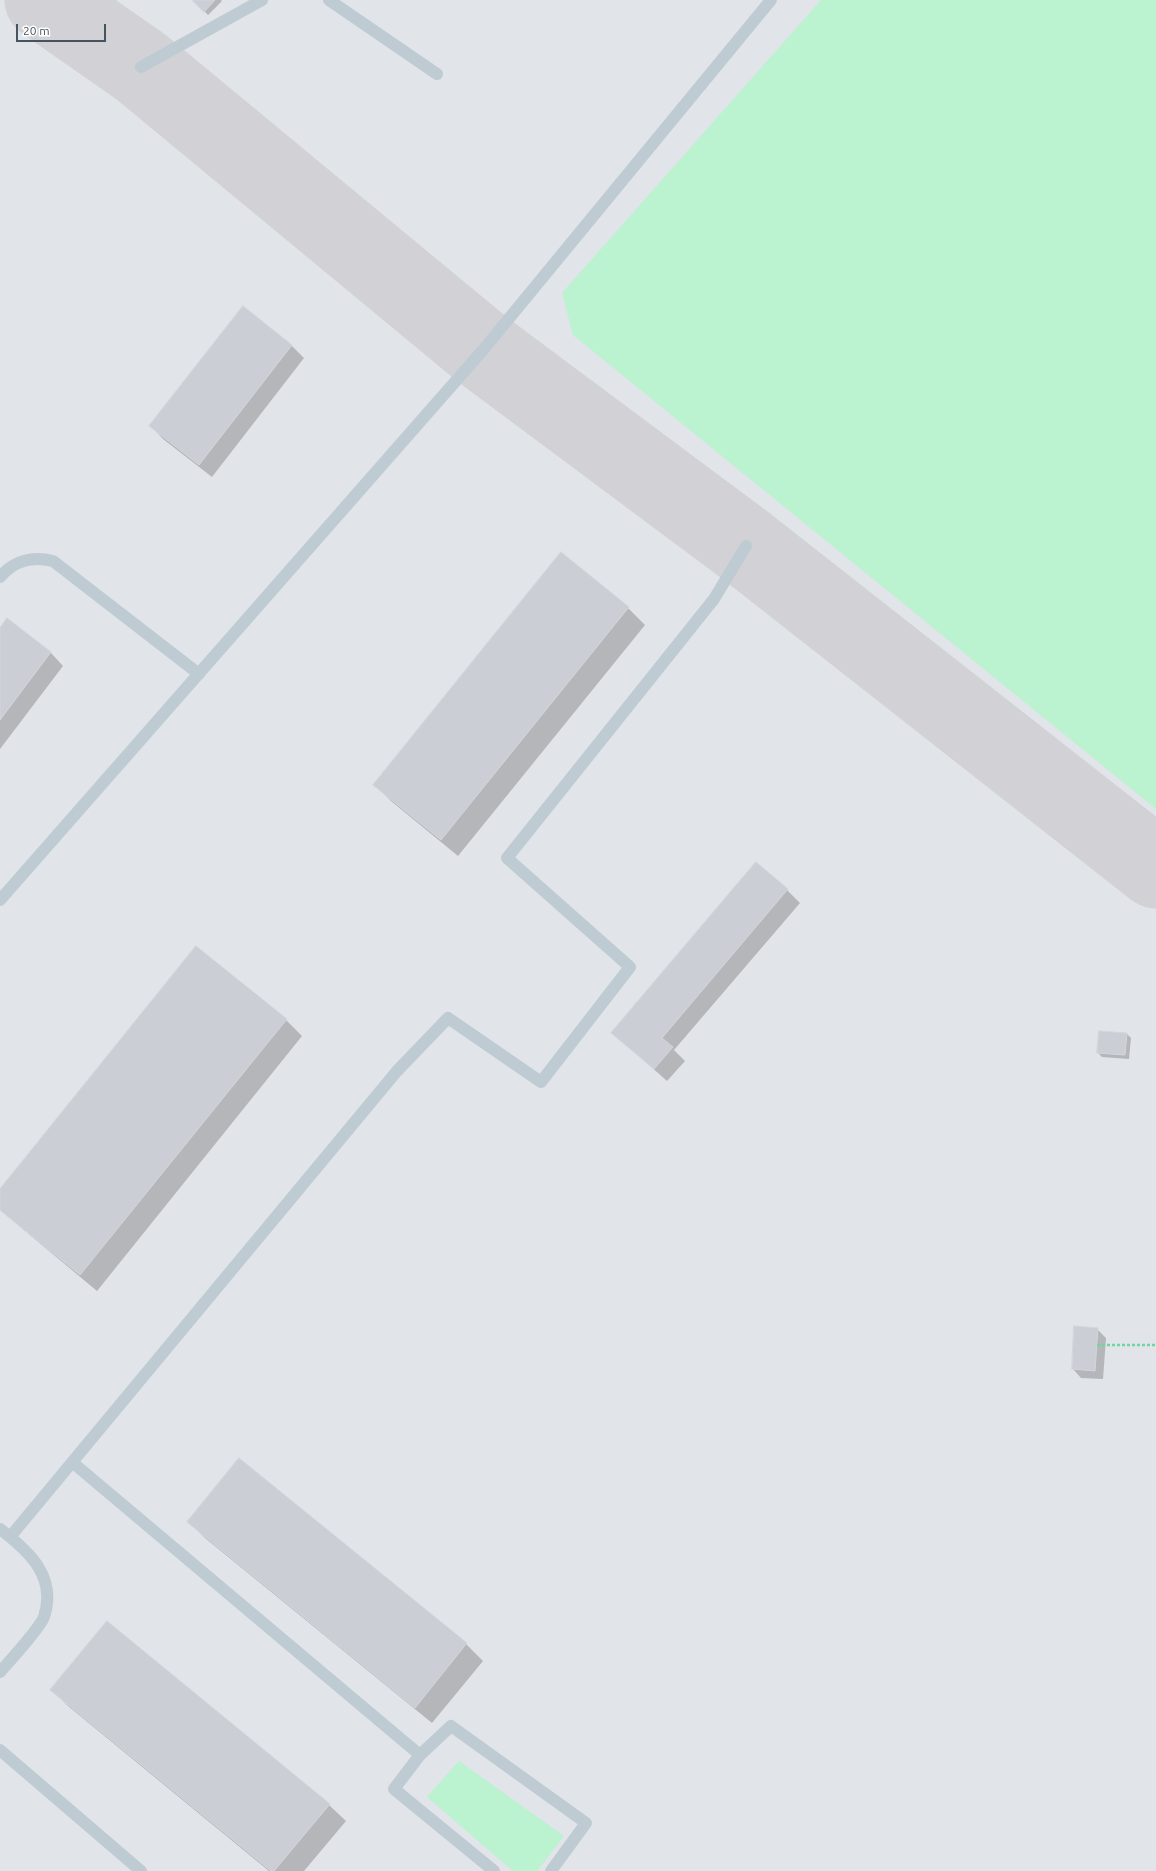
<!DOCTYPE html>
<html>
<head>
<meta charset="utf-8">
<style>
	body { margin:0 }
	#map { position:relative; width:1156px; height:1871px; overflow:hidden; background:#f3f0f0; font-family:Ubuntu,sans-serif }
	canvas { display:block }
	.scale { position:absolute; left:16px; top:24px; width:90px; height:18px; box-sizing:border-box; border:2px solid #46545f; border-top:0; padding-left:5px; font-size:12px; line-height:14px; white-space:nowrap; color:#46545f; -webkit-text-stroke:3px #fff; paint-order:stroke }
</style>
</head>
<body>
<div id="map">
<canvas width="1156" height="1871"></canvas>
<div class="scale">20 m</div>
</div>
<script>
const ctx = document.querySelector('canvas').getContext('2d');
ctx.lineJoin = 'round';
function fillPath(path, color) {
  ctx.fillStyle = color;
  ctx.fill(path, 'evenodd');
}
function trace(path, color, width, dash) {
  ctx.strokeStyle = color;
  ctx.lineWidth = width;
  ctx.lineCap = dash ? 'butt' : 'round';
  ctx.setLineDash(dash || []);
  ctx.stroke(path);
}
fillPath(new Path2D(`
	M0 0H1156V1871H0Z`), '#e1e4e8');
fillPath(new Path2D(`
	M821 0H1156V809L573 335 562 293Z
	M459 1761 564 1836 537 1871H513L427 1797Z`), '#bbf3d0');
fillPath(new Path2D(`
	M194 0H221L222 1 208 15Z
	M291 345 304 358 212 477 163 439 151 426Z
	M628 608 645 625 458 856 391 801 375 785Z
	M7 620 51 653 63 666 0 749V629Z
	M787 890 800 903 674 1050 685 1061 667 1081 613 1033Z
	M286 1020 302 1036 97 1291 0 1210V1191Z
	M1127 1034 1131 1038 1129 1059 1102 1057 1098 1053Z
	M1097 1329 1106 1338 1103 1379 1081 1378 1073 1369Z
	M239 1459 466 1644 483 1661 432 1723 205 1538 189 1522Z
	M52 1690 329 1805 346 1821 304 1871H269L68 1706Z`), '#0003');
trace(new Path2D(`
	M45 0 141 67 483 350 746 546 1156 868`), '#d2d2d6', 81);
const building = new Path2D(`
	M192 0H215L204 12Z
	M243 306 292 345 199 465 149 426Z
	M561 552 629 607 441 840 373 785Z
	M7 618 51 652 0 720V628Z
	M756 862 788 889 662 1038 673 1047 654 1069 611 1033Z
	M196 946 287 1019 80 1275 0 1210V1189Z
	M1099 1031 1127 1033 1125 1055 1097 1053Z
	M1074 1326 1098 1328 1095 1371 1072 1369Z
	M239 1458 467 1643 415 1708 187 1522Z
	M107 1621 330 1804 274 1871H271L50 1690Z`);
fillPath(building, '#cbcfd5');
trace(building, '#d3d6dc', 1);
trace(new Path2D(`
	M1097 1345H1156`), '#6fd5a1', 2.5, [3, 2]);
trace(new Path2D(`
	M329 0 437 74
	M141 67 262 0
	M0 577C15 560 32 556 53 561L199 674
	M0 900 483 350 771 0
	M72 1462 420 1755 394 1789 494 1871
	M0 1529C30 1552 57 1577 44 1617 40 1627 9 1662 0 1672
	M10 1537 397 1071 448 1018 541 1082 630 967 507 858 714 599 746 546
	M0 1750 141 1871
	M420 1755 451 1726 586 1823 551 1871`), '#bfcbd3', 12);
</script>
</body>
</html>
